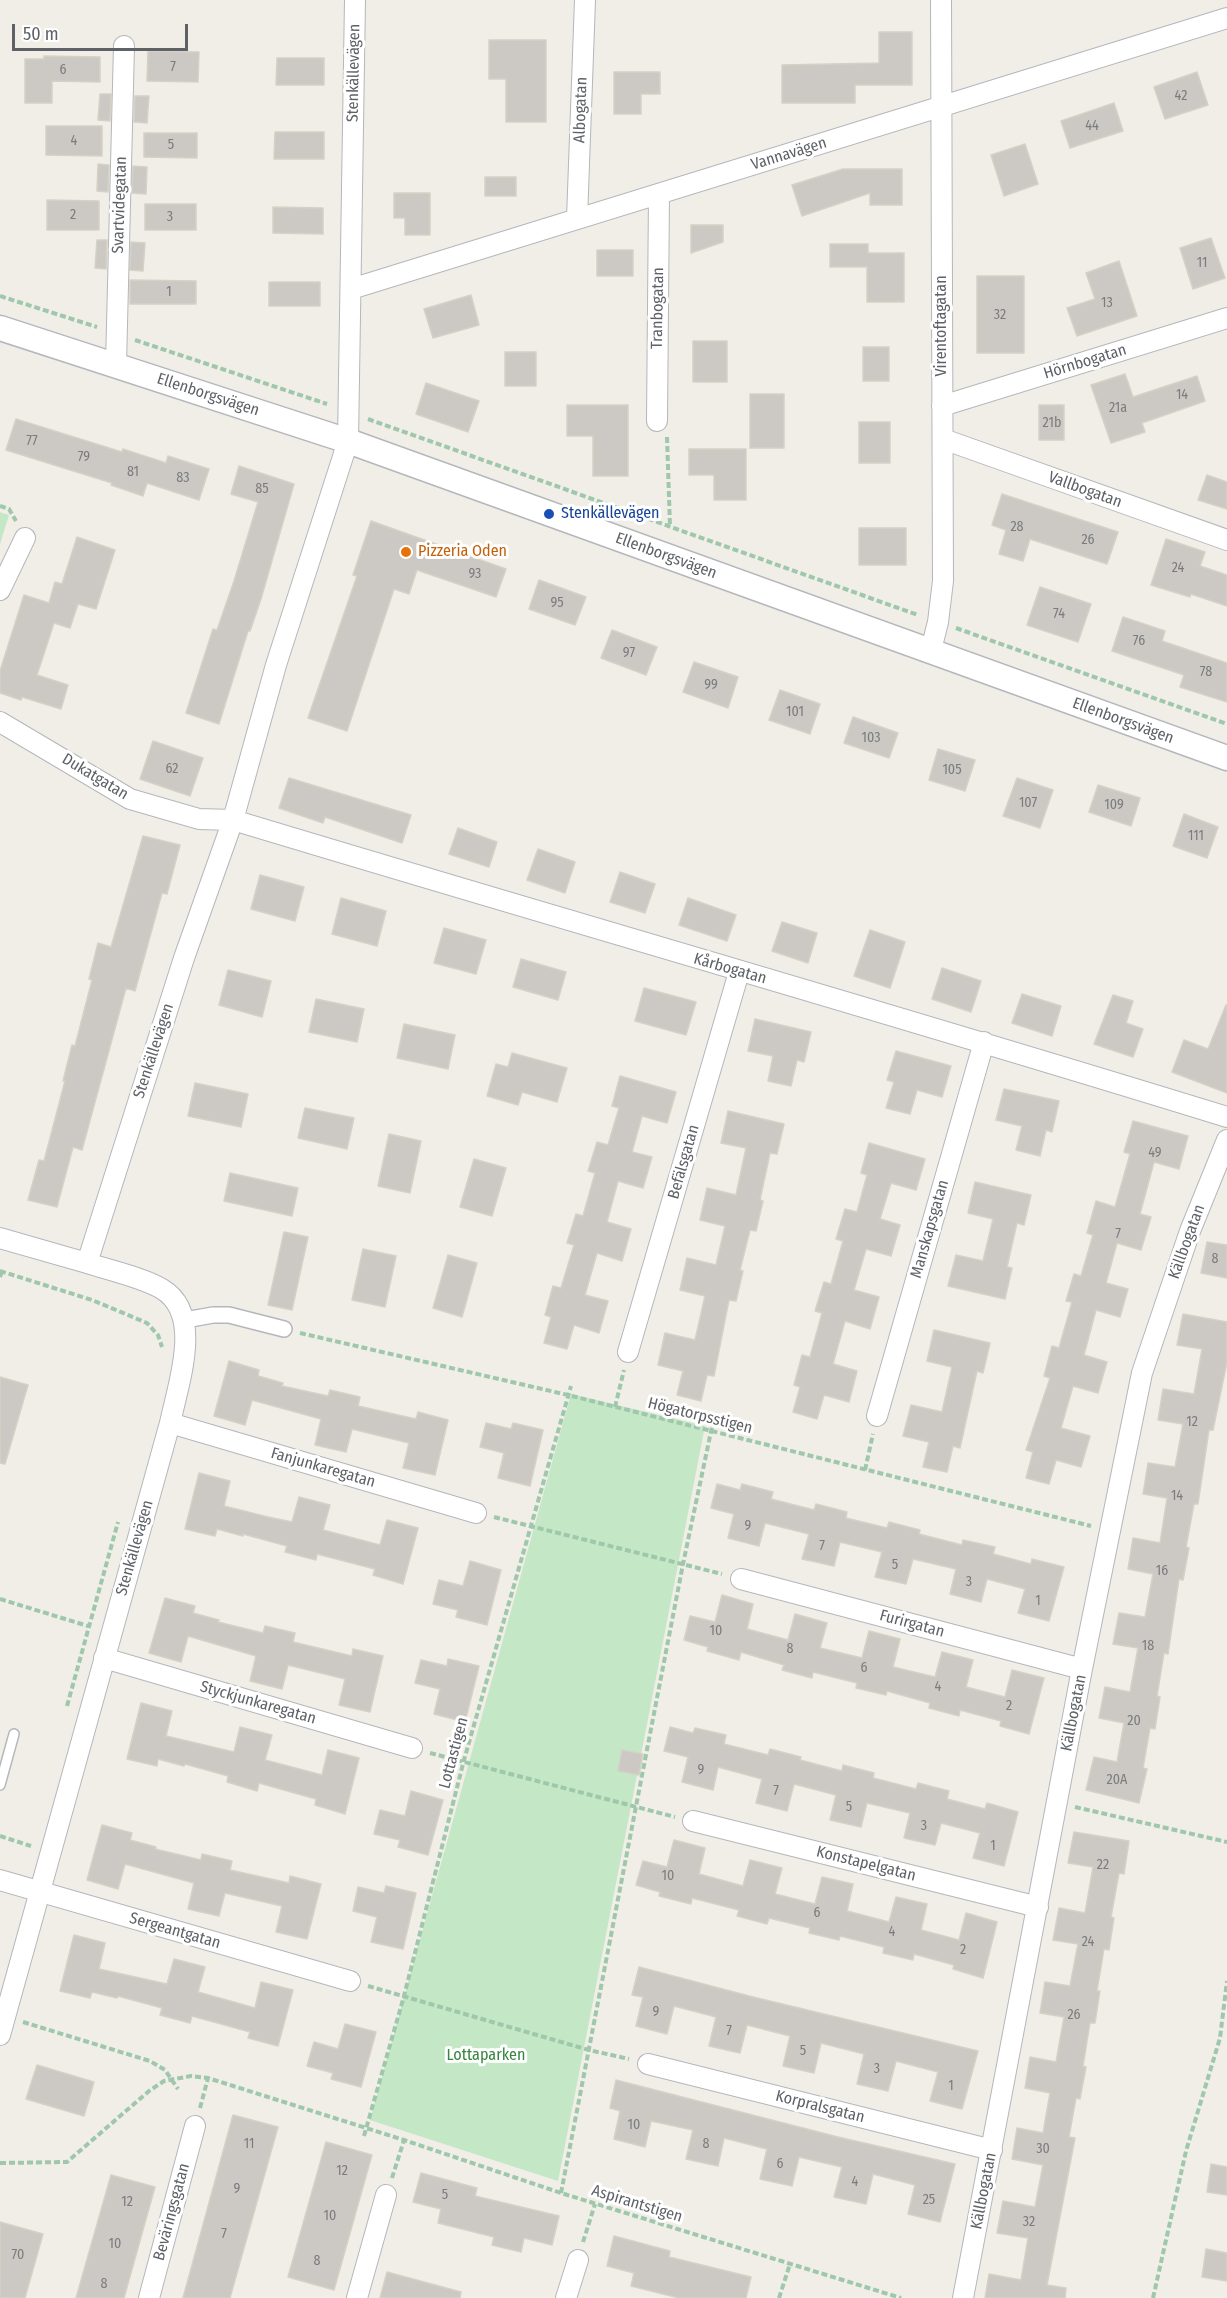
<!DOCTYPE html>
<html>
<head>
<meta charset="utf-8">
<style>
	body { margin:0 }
	#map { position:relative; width:1227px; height:2298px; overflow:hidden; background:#f0eee7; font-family:"Fira Sans Condensed",sans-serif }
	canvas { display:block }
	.scale { position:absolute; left:12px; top:24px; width:176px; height:27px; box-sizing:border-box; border:3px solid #5e6267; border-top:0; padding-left:8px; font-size:18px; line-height:21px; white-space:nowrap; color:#5e6267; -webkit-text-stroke:4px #fff; paint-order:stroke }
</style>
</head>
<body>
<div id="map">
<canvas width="1227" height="2298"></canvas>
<div class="scale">50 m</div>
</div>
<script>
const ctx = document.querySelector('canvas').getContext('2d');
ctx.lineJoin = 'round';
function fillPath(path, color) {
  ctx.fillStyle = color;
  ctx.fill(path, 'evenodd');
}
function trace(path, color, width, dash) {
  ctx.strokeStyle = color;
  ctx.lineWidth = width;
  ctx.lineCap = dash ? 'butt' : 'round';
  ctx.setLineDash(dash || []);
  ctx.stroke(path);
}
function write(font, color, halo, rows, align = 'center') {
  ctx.font = font + ' "Fira Sans Condensed",sans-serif';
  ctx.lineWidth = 6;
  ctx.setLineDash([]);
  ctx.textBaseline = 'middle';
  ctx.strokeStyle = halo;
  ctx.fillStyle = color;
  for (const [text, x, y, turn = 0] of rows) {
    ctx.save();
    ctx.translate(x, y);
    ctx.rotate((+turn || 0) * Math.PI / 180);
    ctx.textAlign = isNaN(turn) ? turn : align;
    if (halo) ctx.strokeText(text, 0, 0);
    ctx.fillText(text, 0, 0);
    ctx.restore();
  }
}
fillPath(new Path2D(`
	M0 512 9 515 0 544Z
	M571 1394 705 1426 558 2181 370 2120Z`), '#c4e7c6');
const building = new Path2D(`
	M879 32H912V85H855V103H782V65L879 63Z
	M489 40H546V122H506V79H489Z
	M148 51 199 52 198 82 147 81Z
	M44 56 100 57V82L52 81V103H25V59H44Z
	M277 58H324V85H276Z
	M614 72H660V94H641V114H614Z
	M1197 72 1208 105 1165 119 1154 87Z
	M100 94H111L110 121 98 120Z
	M135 96H149L147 123 134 122Z
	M1114 103 1123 131 1070 148 1061 121Z
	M46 126H102V156L46 155Z
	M275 132H324V159H274Z
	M144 133H197V158L144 157Z
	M1025 144 1038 184 1004 196 991 155Z
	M98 164 109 165 108 192 97 191Z
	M133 166 147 167 146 194 132 193Z
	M843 169H902V205H870V193L802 216 792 185Z
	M485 177H516V196H485Z
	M394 193H430V235H405V218H394Z
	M47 200 99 201V230H47Z
	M145 204H196V230H145Z
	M273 207 323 208V234L273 233Z
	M691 225H723V242L691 253Z
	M1211 238 1225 278 1193 289 1180 248Z
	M97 240H107L106 269 95 268Z
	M131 242 145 243 143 271 130 270Z
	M830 244H868V253H904V302H867V267H830Z
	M597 250H633V276H597Z
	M1119 261 1137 316 1077 336 1067 308 1095 299 1086 273Z
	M977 276H1024V353H977Z
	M130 280 196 281V304H130Z
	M269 282H320V306H269Z
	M471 295 479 325 433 338 424 309Z
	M693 341H727V382H693Z
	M863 347H889V381H863Z
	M505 352H536V386H505Z
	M1125 374 1133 397 1197 376 1205 401 1142 423 1145 432 1111 443 1091 385Z
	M426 383 479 401 468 432 416 414Z
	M750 394H784V448H750Z
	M567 405H628V476H593V436H567Z
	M1039 405H1064V440H1039Z
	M16 419 122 452 123 449 166 463 168 456 209 469 199 500 147 483 143 496 111 485 112 483 6 450Z
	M859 422H890V463H859Z
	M689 449H746V500H714V475H689Z
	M239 466 294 484 261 599 250 631H248L219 724 186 713 213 629 217 630 234 581 258 502 231 494Z
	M1207 475 1227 482V509L1198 500Z
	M1002 494 1118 532 1107 564 1030 539 1023 561 999 554 1006 530 992 525Z
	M371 521 506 569 496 597 417 570 409 594 394 589 347 731 308 718 357 576 353 575Z
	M859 528H906V565H859Z
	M77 537 115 550 96 609 78 604 70 628 54 623 37 675 68 685 61 709 22 697 21 700 0 693V671L24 595 49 603 55 582 62 584Z
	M1166 539 1205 552 1200 566 1227 575V606L1191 594 1190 597 1151 585Z
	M539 580 586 597 575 625 529 609Z
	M1040 587 1091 604 1078 642 1027 625Z
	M1123 617 1165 631 1162 641 1227 663V702L1180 687 1184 675 1112 651Z
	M612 630 657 647 646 675 601 658Z
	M694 662 738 677 728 708 683 692Z
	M780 690 820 704 810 734 769 720Z
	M853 717 898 733 889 758 844 743Z
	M153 741 203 758 190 796 140 779Z
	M938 749 975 760 965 791 929 780Z
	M289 778 411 815 402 843 325 817 323 823 279 808Z
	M1017 778 1053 790 1040 828 1003 816Z
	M1098 785 1140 798 1131 826 1089 812Z
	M1184 814 1218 827 1207 858 1173 846Z
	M458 828 497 842 489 867 449 854Z
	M143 836 180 845 167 894 162 893 135 991 126 988 82 1150 73 1147 57 1207 28 1200 39 1160 44 1161 65 1081H63L72 1045 75 1046 92 980 89 979 98 943 111 947Z
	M538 849 575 862 565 893 527 880Z
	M620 872 655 884 645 913 610 902Z
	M260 875 304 887 295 921 251 909Z
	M341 898 386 911 377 946 332 934Z
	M688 898 736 915 727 941 679 925Z
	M782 922 817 933 808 963 772 951Z
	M444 928 486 940 476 974 434 963Z
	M870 930 905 942 890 988 854 976Z
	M521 959 566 972 558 1000 513 987Z
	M942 968 981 981 971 1012 932 999Z
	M228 970 271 981 262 1017 219 1005Z
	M644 988 696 1002 686 1035 635 1021Z
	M1022 994 1061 1006 1052 1036 1012 1023Z
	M1113 995 1133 1001 1126 1023 1143 1029 1133 1057 1094 1044Z
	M316 999 364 1009 357 1042 309 1032Z
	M1226 1005H1227V1093L1172 1072 1184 1040 1208 1049Z
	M755 1019 811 1032 804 1062 797 1060 791 1086 768 1081 773 1056 748 1051Z
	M404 1024 455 1035 448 1069 397 1058Z
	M896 1051 951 1066 942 1097 917 1090 910 1114 886 1108 894 1082 887 1080Z
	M512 1053 567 1068 557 1102 522 1092 518 1105 487 1096 496 1064 508 1067Z
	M620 1076 676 1092 667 1123 642 1116 632 1152 652 1157 643 1188 618 1181 607 1222 631 1229 622 1261 597 1253 585 1295 608 1301 599 1333 574 1325 567 1349 544 1343 551 1317 545 1315 553 1286 561 1288 574 1245 567 1243 576 1214 583 1216 595 1173 588 1171 597 1142 608 1145 619 1108 612 1106Z
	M195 1083 248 1094 241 1127 188 1116Z
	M1004 1089 1059 1101 1052 1132 1046 1130 1040 1156 1016 1150 1022 1126 996 1120Z
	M305 1108 354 1118 347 1149 298 1138Z
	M728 1111 784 1124 777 1154 770 1153 760 1200 763 1201 756 1231 750 1230 740 1270 743 1271 736 1301 729 1300 714 1376 707 1375 701 1401 677 1395 683 1371 658 1365 665 1333 695 1340 705 1296 680 1290 687 1258 716 1265 725 1226 700 1220 707 1188 736 1195 746 1148 721 1143Z
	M1133 1121 1188 1136 1179 1169 1154 1162 1140 1214 1151 1217 1141 1250 1117 1243 1106 1283 1128 1289 1120 1317 1096 1310 1084 1355 1107 1362 1098 1393 1073 1386 1061 1428 1090 1436 1081 1467 1056 1460 1049 1484 1026 1478 1033 1452 1026 1450 1050 1378 1044 1376 1052 1346 1059 1348 1072 1302 1066 1301 1074 1274 1081 1276 1093 1235 1087 1233 1096 1201 1115 1207 1130 1154 1124 1152Z
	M389 1134 421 1141 410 1193 378 1186Z
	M869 1143 925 1159 916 1190 891 1183 880 1219 900 1225 891 1256 866 1249 854 1290 879 1297 870 1329 845 1321 833 1364 857 1371 849 1402 824 1395 817 1419 793 1412 800 1387 794 1385 802 1355 810 1357 822 1313 815 1311 824 1282 831 1284 843 1241 836 1239 845 1209 857 1212 867 1175 861 1173Z
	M474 1159 506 1168 492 1216 460 1207Z
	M230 1173 298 1188 292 1216 224 1201Z
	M975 1182 1031 1195 1024 1225 1017 1223 1007 1267 1012 1268 1005 1299 948 1286 956 1255 983 1261 993 1219 968 1213Z
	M284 1232 308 1237 292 1310 268 1305Z
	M1207 1242 1227 1245V1278L1201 1273Z
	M363 1249 396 1256 385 1307 352 1300Z
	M448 1255 477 1263 462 1317 433 1308Z
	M1183 1314 1227 1322V1362L1213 1430H1209L1198 1504H1194L1186 1547 1189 1548 1183 1580 1179 1579 1168 1654 1164 1653 1157 1696 1160 1697 1155 1729 1150 1728 1143 1768 1147 1769 1139 1803 1086 1790 1094 1757 1117 1762 1124 1723 1099 1718 1105 1687 1130 1692 1138 1648 1113 1644 1119 1613 1145 1617 1153 1574 1128 1569 1133 1538 1160 1543 1167 1498 1143 1494 1148 1463 1175 1467 1183 1424 1158 1420 1163 1389 1194 1394 1202 1349 1177 1345Z
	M934 1330 990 1343 983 1373 977 1371 960 1448 953 1446 947 1472 923 1467 929 1442 903 1436 911 1405 942 1412 952 1367 927 1361Z
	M229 1361 259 1370 258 1376 283 1383 282 1386 328 1396 330 1390 360 1397 358 1406 416 1419 418 1412 448 1420 435 1475 403 1468 409 1443 352 1429 346 1452 315 1445 321 1419 252 1400 245 1425 214 1416Z
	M0 1377 28 1385 5 1464 0 1463Z
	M486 1423 511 1429 513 1423 543 1430 530 1486 498 1478 504 1453 480 1447Z
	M199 1473 230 1481 224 1506 268 1517 292 1522 299 1497 330 1505 323 1530 380 1545 387 1520 418 1528 403 1584 373 1575 375 1569 317 1554 316 1560 285 1552 287 1546 243 1534V1536L217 1529 215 1536 185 1529Z
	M717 1484 740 1490 742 1484 773 1492 771 1499 814 1510 816 1504 847 1512 846 1518 887 1528 889 1522 920 1530 919 1534 962 1545 963 1540 995 1547 993 1554 1031 1564 1032 1559 1064 1567 1049 1621 1018 1613 1025 1589 987 1579 981 1602 950 1594 956 1569 913 1559 906 1584 875 1577 882 1552 840 1542 834 1566 802 1559 809 1534 765 1523 759 1546 728 1538 734 1514 711 1508Z
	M470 1561 501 1570 487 1625 456 1617 458 1610 433 1604 439 1580 463 1586Z
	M722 1595 753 1604 747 1629 788 1640 795 1614 827 1623 820 1648 862 1658 869 1631 900 1639 893 1667 935 1677 942 1652 973 1660 966 1687 1005 1697 1012 1670 1044 1678 1029 1734 1000 1726 1001 1721 960 1710 959 1716 929 1708 930 1703 887 1691 886 1695 856 1688 857 1683 813 1672 812 1678 782 1670 784 1665 741 1652 739 1660 707 1651 708 1647 684 1640 690 1616 715 1622Z
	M165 1598 195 1606 193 1613 219 1620 218 1622 263 1633 265 1626 295 1633 293 1642 352 1656 353 1649 383 1656 370 1712 339 1705 345 1679 288 1665 282 1689 250 1681 256 1656 188 1636 181 1662 149 1653Z
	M448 1659 479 1666 465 1722 434 1714 440 1689 415 1683 421 1660 447 1666Z
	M141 1703 172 1711 166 1736 234 1752 240 1727 272 1735 265 1760 322 1775 328 1750 359 1758 345 1814 315 1805 316 1799 259 1783 257 1791 227 1782 228 1776 185 1764 184 1766 158 1759 157 1766 127 1759Z
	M670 1727 693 1733 695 1728 726 1735 724 1744 768 1755 770 1749 801 1757 800 1760 842 1771 843 1765 874 1773 873 1778 916 1789 918 1783 949 1791 947 1799 985 1809 987 1803 1018 1812 1004 1866 973 1858 980 1833 941 1823 935 1845 904 1838 910 1813 867 1803 861 1827 830 1820 836 1795 794 1784 787 1811 756 1803 762 1779 718 1767 713 1790 682 1782 688 1757 664 1751Z
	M622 1750 643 1754 639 1775 618 1771Z
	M411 1791 443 1800 428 1855 398 1847 400 1840 374 1834 380 1810 405 1816Z
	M102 1825 132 1833 130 1840 156 1847 155 1849 201 1860 202 1854 232 1861 230 1870 289 1883 290 1876 321 1884 307 1939 276 1932 282 1906 225 1893 219 1916 188 1909 194 1883 125 1864 118 1889 87 1880Z
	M1074 1832 1129 1841 1124 1874 1119 1873 1111 1917 1114 1918 1109 1950 1104 1949 1097 1991H1100L1095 2023H1090L1083 2066 1086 2067 1080 2099 1076 2098 1069 2137 1075 2138 1047 2285 1066 2288 1065 2298H985L989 2274 1021 2280 1028 2238 997 2233 1003 2201 1035 2207 1043 2165 1012 2159 1017 2128 1043 2133 1050 2093 1025 2088 1030 2057 1056 2062 1064 2017 1040 2013 1045 1982 1070 1986 1078 1944 1053 1940 1059 1908 1085 1913 1093 1867 1068 1863Z
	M674 1840 705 1848 699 1874 743 1886 750 1860 782 1868 775 1894 815 1904 822 1877 853 1884 847 1911 889 1922 896 1897 927 1904 921 1930 959 1940 966 1913 997 1922 983 1978 953 1969 954 1965 914 1954 913 1960 883 1953 884 1947 840 1936 839 1940 809 1933 810 1928 769 1918 767 1924 737 1916 739 1910 692 1898 691 1904 659 1896 660 1892 636 1885 643 1861 667 1867Z
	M386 1886 416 1893 403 1949 371 1942 377 1917 353 1911 358 1887 384 1893Z
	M74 1935 105 1943 99 1969 167 1984 174 1959 205 1967 198 1992 255 2008 261 1982 293 1990 278 2046 248 2038 250 2032 192 2016 190 2023 160 2015 162 2008 118 1996 117 1998 92 1992 90 1998 60 1991Z
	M639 1967 753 1997 978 2051 962 2109 930 2101 938 2072 896 2061 888 2091 857 2084 864 2054 821 2043 814 2073 783 2066 790 2036 747 2025 740 2053 709 2046 716 2017 674 2006 667 2034 636 2026 643 1997 632 1995Z
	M345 2024 376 2032 361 2087 331 2079 333 2073 307 2066 314 2042 338 2049Z
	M37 2065 94 2082 84 2116 26 2099Z
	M616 2080 838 2137 955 2164 940 2222 908 2214 915 2185 873 2174 866 2204 834 2197 842 2167 799 2157 792 2186 760 2179 767 2149 724 2138 718 2166 686 2159 693 2130 651 2121 645 2147 614 2139 620 2111 610 2108Z
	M233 2115 278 2127 230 2298H183Z
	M326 2142 372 2155 334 2290 288 2277Z
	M1211 2164 1227 2167V2195L1207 2192Z
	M421 2173 477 2188 475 2196 559 2216 552 2245 524 2238 521 2252 492 2245 494 2237 438 2223 441 2209 413 2202Z
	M111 2175 155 2187 124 2298H76Z
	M0 2222 43 2234 25 2298H0Z
	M614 2236 670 2251 669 2257 751 2277 746 2298H679L631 2286 634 2273 607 2266Z
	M1206 2249 1227 2253V2281L1202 2277Z
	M387 2272 461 2292 460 2298H380Z`);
fillPath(building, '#ccc9c4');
trace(building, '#d5d1c5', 1.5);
const service = new Path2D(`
	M0 1785 14 1734`);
const pedestrian = new Path2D(`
	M185 1320 213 1315H229L284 1329`);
const minor = new Path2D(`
	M577 219 585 0
	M351 289 1227 18
	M116 364 124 46
	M942 406 1227 318
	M657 421 659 194
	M943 439 1227 540
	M0 590 25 538
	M931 650 938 622 943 581 941 0
	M0 722 130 799 199 819 233 820C564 920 897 1015 1227 1117
	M0 1238 87 1263
	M628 1352 739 972
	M877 1416 984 1042
	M170 1423 476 1513
	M741 1579 1082 1669
	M104 1658 412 1748
	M693 1821 1038 1907
	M0 1880 350 1981
	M0 2035 170 1423C178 1384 204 1314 162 1289 144 1278 109 1270 87 1263L184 958 233 820 276 665 348 441 355 0
	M648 2064 992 2150
	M149 2298 195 2126
	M357 2298 386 2195
	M566 2298 578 2260
	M963 2298 1082 1669 1142 1373 1190 1231 1227 1140`);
const tertiary = new Path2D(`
	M0 328 348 441 1227 758`);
trace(service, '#b4b7bb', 12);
trace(pedestrian, '#b4b7bb', 18);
trace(minor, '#b4b7bb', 22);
trace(tertiary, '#b4b7bb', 27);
trace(new Path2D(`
	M0 296 97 327
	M135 340 327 404
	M368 419 918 615
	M667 437 670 526
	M0 506 9 509 16 521
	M956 628 1227 724
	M0 1271 92 1300 147 1323 158 1335 162 1347
	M0 1277 2 1271
	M300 1333 568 1395 1091 1526
	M615 1407 624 1370
	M865 1470 873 1434
	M494 1517 722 1574
	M0 1599 88 1626
	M67 1706 118 1522
	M430 1753 675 1817
	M1075 1807 1227 1842
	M0 1836 31 1846
	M368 1986 589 2050 629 2059
	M23 2022 150 2061 165 2070 178 2089
	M200 2108 208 2078
	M364 2136 404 1996 464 1760 571 1386
	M0 2163 67 2162 149 2091 164 2081 191 2076 208 2078 404 2140 561 2193 901 2298
	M392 2178 404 2140
	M561 2193 683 1564 713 1422
	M583 2242 595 2204
	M779 2298 790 2264
	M1153 2298 1186 2151 1220 2038 1227 1981`), '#9ec7ab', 4, [6, 3]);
trace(service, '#fff', 9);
trace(pedestrian, '#fff', 15);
trace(minor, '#fff', 20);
trace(tertiary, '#fff', 24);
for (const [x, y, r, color] of [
	[549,514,6,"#1a4fb4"],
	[406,552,6,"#e8710a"]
]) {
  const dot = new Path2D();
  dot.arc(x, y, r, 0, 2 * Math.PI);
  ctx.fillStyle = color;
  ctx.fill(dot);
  trace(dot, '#fff', 2);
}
write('14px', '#7a7c7e', null, [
	["7",173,67],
	["6",63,70],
	["42",1181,96],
	["44",1092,126],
	["4",74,141],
	["5",171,145],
	["2",73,215],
	["3",170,217],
	["11",1202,263],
	["1",169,292],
	["13",1107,303],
	["32",1000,315],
	["14",1182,395],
	["21a",1118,408],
	["21b",1052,423],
	["77",32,441],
	["79",84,457],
	["81",133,472],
	["83",183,478],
	["85",262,489],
	["28",1017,527],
	["26",1088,540],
	["24",1178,568],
	["93",475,574],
	["95",557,603],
	["74",1059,614],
	["76",1139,641],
	["97",629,653],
	["78",1206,672],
	["99",711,685],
	["101",795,712],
	["103",871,738],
	["62",172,769],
	["105",952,770],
	["107",1028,803],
	["109",1114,805],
	["111",1196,836],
	["49",1155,1153],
	["7",1118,1234],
	["8",1215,1259],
	["12",1192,1422],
	["14",1177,1496],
	["9",748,1526],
	["7",822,1546],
	["5",895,1565],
	["16",1162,1571],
	["3",969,1582],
	["1",1038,1601],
	["10",716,1631],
	["18",1148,1646],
	["8",790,1649],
	["6",864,1668],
	["4",938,1687],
	["2",1009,1706],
	["20",1134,1721],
	["9",701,1770],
	["20A",1117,1780],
	["7",776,1791],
	["5",849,1807],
	["3",924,1826],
	["1",993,1846],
	["22",1103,1865],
	["10",668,1876],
	["6",817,1913],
	["4",892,1932],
	["24",1088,1942],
	["2",963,1950],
	["9",656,2012],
	["26",1074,2015],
	["7",729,2031],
	["5",803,2051],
	["3",877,2069],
	["1",951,2086],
	["10",634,2125],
	["11",249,2144],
	["8",706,2144],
	["30",1043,2149],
	["6",780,2164],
	["12",342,2171],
	["4",855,2182],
	["9",237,2189],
	["5",445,2195],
	["25",929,2200],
	["12",127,2202],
	["10",330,2216],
	["32",1029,2222],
	["7",224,2234],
	["10",115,2244],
	["70",18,2255],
	["8",317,2261],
	["8",104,2284]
]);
write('16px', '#5e6267', '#fff', [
	["Stenkällevägen",354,73,-89],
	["Albogatan",581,110,-88],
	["Vannavägen",789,154,-17],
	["Svartvidegatan",120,205,-88],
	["Tranbogatan",658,308,-89],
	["Virentoftagatan",942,326,-90],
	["Hörnbogatan",1085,362,-17],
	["Ellenborgsvägen",208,395,18],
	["Vallbogatan",1085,490,20],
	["Ellenborgsvägen",666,556,20],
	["Ellenborgsvägen",1123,721,20],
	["Dukatgatan",95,777,31],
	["Kårbogatan",730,969,16],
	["Stenkällevägen",154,1051,-72],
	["Befälsgatan",684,1162,-74],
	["Manskapsgatan",930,1229,-74],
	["Källbogatan",1187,1242,-70],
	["Högatorpsstigen",700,1416,14],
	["Fanjunkaregatan",323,1468,16],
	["Stenkällevägen",135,1548,-74],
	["Furirgatan",912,1624,15],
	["Styckjunkaregatan",258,1703,16],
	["Källbogatan",1074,1713,-79],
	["Lottastigen",454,1753,-75],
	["Konstapelgatan",866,1864,14],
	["Sergeantgatan",175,1931,16],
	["Korpralsgatan",820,2107,14],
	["Källbogatan",984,2191,-79],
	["Aspirantstigen",637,2204,17],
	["Beväringsgatan",172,2212,-75]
]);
write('16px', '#164399', '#fff', [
	["Stenkällevägen",561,514]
], 'left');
write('16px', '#c56008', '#fff', [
	["Pizzeria Oden",418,552]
], 'left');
write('16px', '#37853e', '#fff', [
	["Lottaparken",486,2056]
]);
</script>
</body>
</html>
